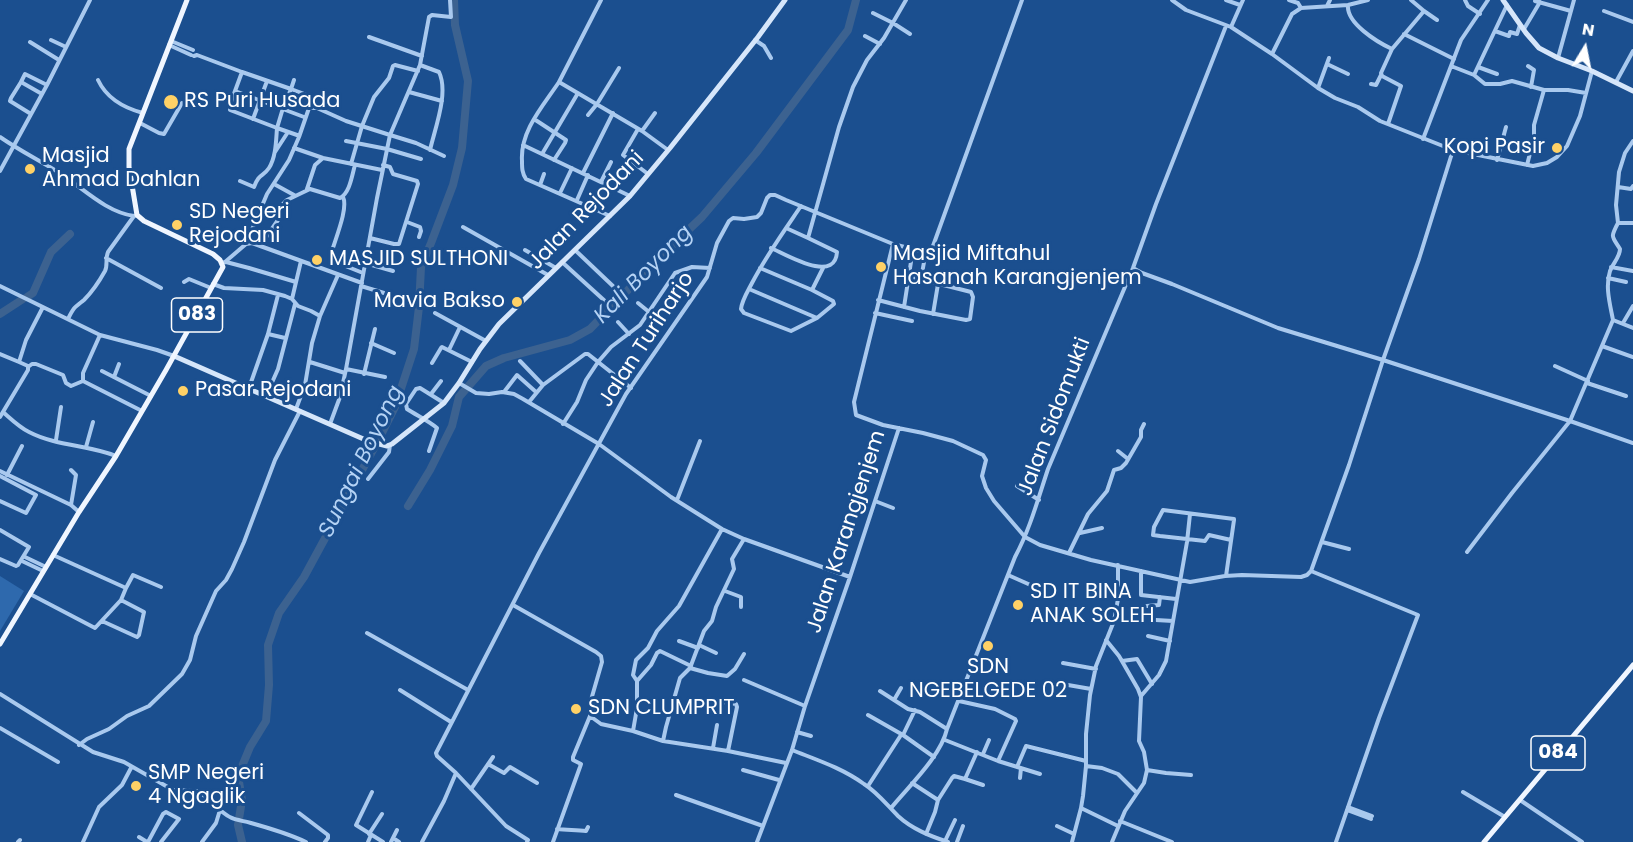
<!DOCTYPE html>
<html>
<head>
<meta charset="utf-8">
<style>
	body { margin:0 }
	#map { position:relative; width:1633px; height:842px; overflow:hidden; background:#1b4f8f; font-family:Poppins,sans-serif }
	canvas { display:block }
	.north { position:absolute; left:1555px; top:18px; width:60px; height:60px; -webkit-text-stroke:4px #1b4f8f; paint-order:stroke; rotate:10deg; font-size:16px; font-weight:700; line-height:24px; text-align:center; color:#fff }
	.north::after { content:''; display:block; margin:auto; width:21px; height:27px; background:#fff; clip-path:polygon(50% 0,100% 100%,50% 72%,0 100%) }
</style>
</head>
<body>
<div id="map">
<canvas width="1633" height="842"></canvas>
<div class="north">N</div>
</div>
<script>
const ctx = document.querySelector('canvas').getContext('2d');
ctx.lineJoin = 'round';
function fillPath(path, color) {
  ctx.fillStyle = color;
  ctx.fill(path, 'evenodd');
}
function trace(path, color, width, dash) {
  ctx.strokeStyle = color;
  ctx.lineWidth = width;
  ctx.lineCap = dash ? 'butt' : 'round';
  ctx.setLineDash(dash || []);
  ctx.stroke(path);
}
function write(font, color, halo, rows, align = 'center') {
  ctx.font = font + ' Poppins,sans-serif';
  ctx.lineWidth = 6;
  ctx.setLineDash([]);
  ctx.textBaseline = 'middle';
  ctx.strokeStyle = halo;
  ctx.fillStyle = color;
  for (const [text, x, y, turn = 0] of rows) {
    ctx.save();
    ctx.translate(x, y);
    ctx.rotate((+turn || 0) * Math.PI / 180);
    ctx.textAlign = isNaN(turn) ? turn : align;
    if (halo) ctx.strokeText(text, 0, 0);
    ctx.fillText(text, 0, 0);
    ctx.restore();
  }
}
fillPath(new Path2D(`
	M0 576 24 591 0 631Z`), '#2e69ad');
trace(new Path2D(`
	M27 297 33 293 51 252 70 234
	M0 314 23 299
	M408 506 430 470 452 426 459 397 486 366 504 358 570 340 590 329 664 253 702 217 756 153 848 30 856 0
	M242 842 238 825 242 800 238 776 250 747 266 721 269 685 268 645 279 613 304 577 380 437 395 407 414 349 419 307 421 267 431 243 453 185 462 148 468 81 455 25 454 0`), '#3c6290', 8);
trace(new Path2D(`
	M1172 0 1186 10 1231 27 1272 54 1318 88 1335 98 1358 107 1380 121 1453 150 1533 166 1547 163 1557 157 1567 146 1580 116 1592 71
	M1226 0 1240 5
	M1289 0 1298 3 1301 8
	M1411 0 1424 11 1437 20
	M1465 0 1468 6 1480 14
	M1535 1 1571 11
	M1348 5C1346 23 1377 42 1392 49
	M1327 6 1330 0
	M1604 11 1633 22
	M873 13 893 23 910 34
	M1231 27 1243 0
	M1524 29 1540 2
	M1495 31 1509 36 1510 32 1517 34 1520 25
	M1404 34 1454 59
	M865 36 880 44
	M369 37 422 56
	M51 40 66 47
	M755 40 764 46 771 58
	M171 41 193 50
	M30 42 59 60
	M169 45 191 55
	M1272 54 1292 14 1301 8 1348 5 1368 0
	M194 56 197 55 242 72
	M1558 58 1574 0
	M1327 64 1348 74
	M420 65 439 72C449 93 435 128 430 150
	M1451 66 1474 75 1485 84H1500L1512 81 1544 90H1568L1586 93
	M1528 66 1534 70 1531 87
	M1478 67 1497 74
	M1474 75 1507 5
	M98 80C107 99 124 108 143 113
	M294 80 291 89 315 98
	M21 82 25 74 47 85
	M559 82 601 0
	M1616 82 1633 51
	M1371 84 1376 85 1381 75
	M1318 88 1329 58
	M235 91 231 102 230 110 277 128 283 108 291 89 242 72 235 91 304 117
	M409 92 442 101
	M31 114 10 101 11 98 21 82 42 94
	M588 115 597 104 619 68
	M253 119 267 81
	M534 119 566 140 565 143 554 160
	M140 123 159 133 164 134 182 103
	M1388 124 1401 86 1382 76 1381 73 1392 49 1424 11
	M638 129 623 155 648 174
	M642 131 655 113
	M0 137C20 151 41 161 61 174 84 189 106 212 134 216L137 215
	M1423 139 1461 40 1488 0
	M346 141 387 149 421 159
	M523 145 630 196
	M294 148 323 158 382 170
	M1453 150 1419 259 1383 360 1570 421 1633 443
	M275 152 288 132
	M542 154 578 93
	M444 156 416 143 390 135 420 65 429 17 432 15 451 17 450 0
	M1497 160 1506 127
	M351 164 362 126 374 97 389 78 393 66 395 65 418 71
	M1527 165 1534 138V125L1544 90
	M0 171 47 85 90 0
	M583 173 613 113
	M240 181 254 187C259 173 263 177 269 168 276 157 276 141 277 128L297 135
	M601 182 611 162
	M274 184 294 195
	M540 185 544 174
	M1618 187 1631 189 1633 186
	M307 189 315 165 323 158
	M560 193 572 168
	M343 197C349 209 333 244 330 258L333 261 363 273
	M577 200 588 175
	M801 206C784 231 766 256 752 283 748 291 742 300 741 309L744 313 791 331 817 318 834 304 833 301 812 290
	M610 216 526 179C522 173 522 168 522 161 520 131 543 106 559 82L642 131 668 150
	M407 222 420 227 421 231 419 237
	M1618 223 1616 205 1619 172 1625 153 1633 141
	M1618 223H1633
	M463 227 548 275
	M786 228 808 238 839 127 853 87 867 60 884 38 906 0
	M370 238 394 244H399L418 184 417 181 393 174 390 167 383 165
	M246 244 267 194 289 160 299 137 309 108H317L346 121 390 135 377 198 346 369 340 397 330 424
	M893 244 854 402 856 415 883 425 923 433 953 441 983 455 986 460 982 476 986 488 994 501 1025 537 1040 545 1091 560 1190 582 1225 576 1242 575 1301 577 1307 575 1311 571 1349 465 1383 360 1278 328 1172 284 1142 273 1133 268
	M260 246 278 220 283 204 287 200 310 189 340 198C350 193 352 175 355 165
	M771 248C787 255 835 284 837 252L808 238
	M525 250 556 268
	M106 258 161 288
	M226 262 249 268 296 282
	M562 262 606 302 611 301 616 293 615 288 575 250
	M222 263 225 262 246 244 252 243 362 283
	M365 263 393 271
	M1611 267 1633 271
	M760 268 812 290 823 268
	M1608 278 1626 282
	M921 279 926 251
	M184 282 189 279 211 288
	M213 284 224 288 263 290 285 296 292 299 298 306 311 311 320 316 312 343 305 385 296 409
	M0 286 100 335 157 350 174 356
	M361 286 384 293
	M749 289 817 318
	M292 299 301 261
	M878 300 920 311 966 320 970 319 973 297 971 292 908 276
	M638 303 649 312
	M904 307 913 249
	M435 313 486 341
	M875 313 912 321
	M933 314 938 284
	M320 316 338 275
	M68 319C74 307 74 308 84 300 91 293 100 280 105 271 108 265 105 259 108 252L134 216
	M1613 320C1610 304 1605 287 1610 271 1613 263 1620 257 1620 249 1612 236 1610 238 1618 223
	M1613 320 1633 328
	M618 322 629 334
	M1623 323 1633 306
	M268 334 285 338
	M100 335 83 373V381L142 411
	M371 343 394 353
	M1602 346 1633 357
	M449 350 460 327
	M0 354 19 362
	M520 361 543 385
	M310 362 345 373
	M432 363 441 348 442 347 472 362
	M1555 366 1588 381
	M28 367 32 364H36L63 375 66 383 71 386 83 381
	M346 369 385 377
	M102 371 151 396
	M364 374 375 329
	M114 377 119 364
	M459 383 476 393 489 394 502 392 514 394 523 399 599 444 671 497 722 529 744 539 850 577
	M1587 383 1626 396
	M305 385 340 397
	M249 388 268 334 278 295
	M504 392 517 375 536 392
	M431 394 441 381
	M266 396 278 369 295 304
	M529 402 543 385 585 354H588L631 388
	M3 412C11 419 19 427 29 432 56 446 88 445 116 456
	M0 417 28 370V366L19 362 26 340 43 307
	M563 424 577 402 586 380 598 362 611 347 640 325 675 273 692 267 710 268
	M56 440 61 407
	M86 447 93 422
	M429 451 437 428C429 421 416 415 407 409L406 404 416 389 420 388 444 403
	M1118 451 1128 459
	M0 471 71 505 79 512
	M7 475 22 446
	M0 476 36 495 26 513 0 501
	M368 479 389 452 390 445
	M1017 486 1039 500
	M677 500 700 441
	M875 501 893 508
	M71 505 76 475 71 470
	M0 530 29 547 18 565 16 566 0 559
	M1080 533 1102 528
	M1322 542 1349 549
	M1467 552 1512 493 1570 421 1613 320
	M1069 553 1088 514 1107 491 1114 470 1121 468 1126 463 1141 437V430L1144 424
	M25 557 46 567
	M22 561 43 571
	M1141 571V595L1176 599
	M1311 571 1418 615 1379 718 1336 842
	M1008 575 1035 587
	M1226 576 1234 520V519L1163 510 1154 527 1153 535 1160 536 1205 541 1209 535 1231 540
	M126 588 133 575 161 587
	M725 591 741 597V607
	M30 594 95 628 121 600 126 588 53 555
	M513 605 596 652 601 656 602 662 591 700 590 716 573 757V760L581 764 580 767 553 842
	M1147 606 1159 605 1160 597
	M1156 620 1173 621
	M102 621 137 637 139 635 144 612 121 600
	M367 633 468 690
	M1148 636 1170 641
	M1106 640 1119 656 1138 689 1141 697 1139 741 1144 752 1147 770 1144 783 1125 811 1112 842
	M679 641 698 648
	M699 645 716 653
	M1122 661 1137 659 1152 684
	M1063 663 1096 669
	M690 668 708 673 727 676 735 669 744 654
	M744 680 805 706
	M637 681 633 675 636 660 648 648 657 631 679 606 722 529
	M1068 685 1091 689
	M400 690 451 722
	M880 691 908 709 920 712 947 729
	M0 694 93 752 124 762 173 790 197 791 200 792 220 810 216 823 202 842
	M1141 696 1159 675 1166 661 1187 542 1190 514
	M894 700 901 688
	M959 701 995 709 1015 719 1016 721 998 761
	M723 702 736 704 737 707 728 751
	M868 715 903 735 934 757
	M590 716 601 724 633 731 663 741 728 751 786 763
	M0 728 58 762
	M633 731 637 708V681L651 665 657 653 660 651 691 666
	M797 732 811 736
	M903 735 915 710
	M945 740 998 761 1040 774
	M663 741 666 727 680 678 690 668 704 631 712 621 716 607 734 569 732 559 744 539
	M79 745 87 739 109 729 127 716 149 706 182 674 190 660 196 636 216 591 226 580 232 569 244 542 275 460 300 411
	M713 748 717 725
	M792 750C817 760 842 768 864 784 877 792 887 805 898 816 912 829 930 836 948 842
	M977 752 965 779 983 785
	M983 754 989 740
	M488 764 504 773 510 767 537 783
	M1086 766 1102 768 1118 774 1137 793
	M1017 767 1026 746 1086 761
	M743 770 779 780
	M1147 770 1166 773 1191 775
	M1020 778 1021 768
	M912 783 938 800
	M868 786 901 735
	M471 789 493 757
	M372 792 356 825 383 842
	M1463 792 1505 817
	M676 795 763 826
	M1520 800 1582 842
	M1348 807 1372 816
	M891 808C909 786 941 756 947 729L1015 557C1030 529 1038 499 1048 469L1133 268 1156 204 1226 26
	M1081 808 1118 826
	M220 810C233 821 236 819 251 823 269 828 289 834 306 842
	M1347 810 1371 819
	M299 813 328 835V838L325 842
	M1120 821 1172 842
	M1057 826 1074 834
	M557 829C567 830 576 830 586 831L588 827
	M369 834 382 814
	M926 834 935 812 938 800 952 778 954 776 965 779
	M139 837 147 842
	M393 838 399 842
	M945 841 955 820
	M18 842 20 840
	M83 842 99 807 122 785 131 768
	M148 842 163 814 166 812 179 819 161 842
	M368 842 371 835
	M391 842 397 830
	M422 842 444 801 456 773
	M527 842 528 840 506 826 456 773 437 756 436 753 539 553 626 394 707 277 717 243 729 221 733 218 744 219 757 217 761 213 767 198 770 195H775L786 200 893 244 920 251H926L933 246 1022 0
	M757 842 792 750 805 706 850 577 899 428
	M957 842 963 826
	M1072 842 1081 808 1083 796 1086 766V734L1090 695 1096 666 1114 621 1118 599V565`), '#a9c9ee', 4);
trace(new Path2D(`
	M1503 0 1526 33 1539 48 1558 58 1592 71 1633 91
	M174 356 368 441 387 446 392 444 444 403 459 383 480 349 499 324 630 196 670 148 758 37 785 0`), '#d6e6fa', 5);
trace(new Path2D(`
	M0 644 79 512 116 456 166 370 223 267 220 260 213 254 144 221 137 215 129 167V149L187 0
	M1484 842 1633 665`), '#f0f6ff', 5);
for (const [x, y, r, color] of [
	[171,102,8,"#ffd166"],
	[1557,148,6,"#ffd166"],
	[30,169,6,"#ffd166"],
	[177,225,6,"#ffd166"],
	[317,260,6,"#ffd166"],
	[881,267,6,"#ffd166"],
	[517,302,6,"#ffd166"],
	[183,391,6,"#ffd166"],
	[1018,605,6,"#ffd166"],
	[988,646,6,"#ffd166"],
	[576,709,6,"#ffd166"],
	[136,786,6,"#ffd166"]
]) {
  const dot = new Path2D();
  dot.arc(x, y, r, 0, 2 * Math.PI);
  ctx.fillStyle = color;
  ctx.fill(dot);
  trace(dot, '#1b4f8f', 2);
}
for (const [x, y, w] of [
	[197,315,51],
	[1558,753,54]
]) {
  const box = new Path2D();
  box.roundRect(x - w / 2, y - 17, w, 34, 4.5);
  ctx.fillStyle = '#1b4f8f';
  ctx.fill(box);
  trace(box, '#fff', 1.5);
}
write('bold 20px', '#fff', null, [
	["083",197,315],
	["084",1558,753]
]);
write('21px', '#fff', '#1b4f8f', [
	["RS Puri Husada",184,102],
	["Kopi Pasir",1545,148,"right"],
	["Masjid",42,157],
	["Ahmad Dahlan",42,181],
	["SD Negeri",189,213],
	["Rejodani",189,237],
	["Masjid Miftahul",893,255],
	["Hasanah Karangjenjem",893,279],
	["MASJID SULTHONI",329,260],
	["Mavia Bakso",505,302,"right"],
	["Pasar Rejodani",195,391],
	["SD IT BINA",1030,593],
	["ANAK SOLEH",1030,617],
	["SDN",988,668,"center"],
	["NGEBELGEDE 02",988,692,"center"],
	["SDN CLUMPRIT",588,709],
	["SMP Negeri",148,774],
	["4 Ngaglik",148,798]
], 'left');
write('21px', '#fff', '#1b4f8f', [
	["Jalan Rejodani",587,211,-46],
	["Jalan Turiharjo",647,340,-57],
	["Jalan Sidomukti",1055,417,-69],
	["Jalan Karangjenjem",847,532,-72]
]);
write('italic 22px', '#b5d3f5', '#1b4f8f', [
	["Kali Boyong",644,275,-45],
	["Sungai Boyong",362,462,-64]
]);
</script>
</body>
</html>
